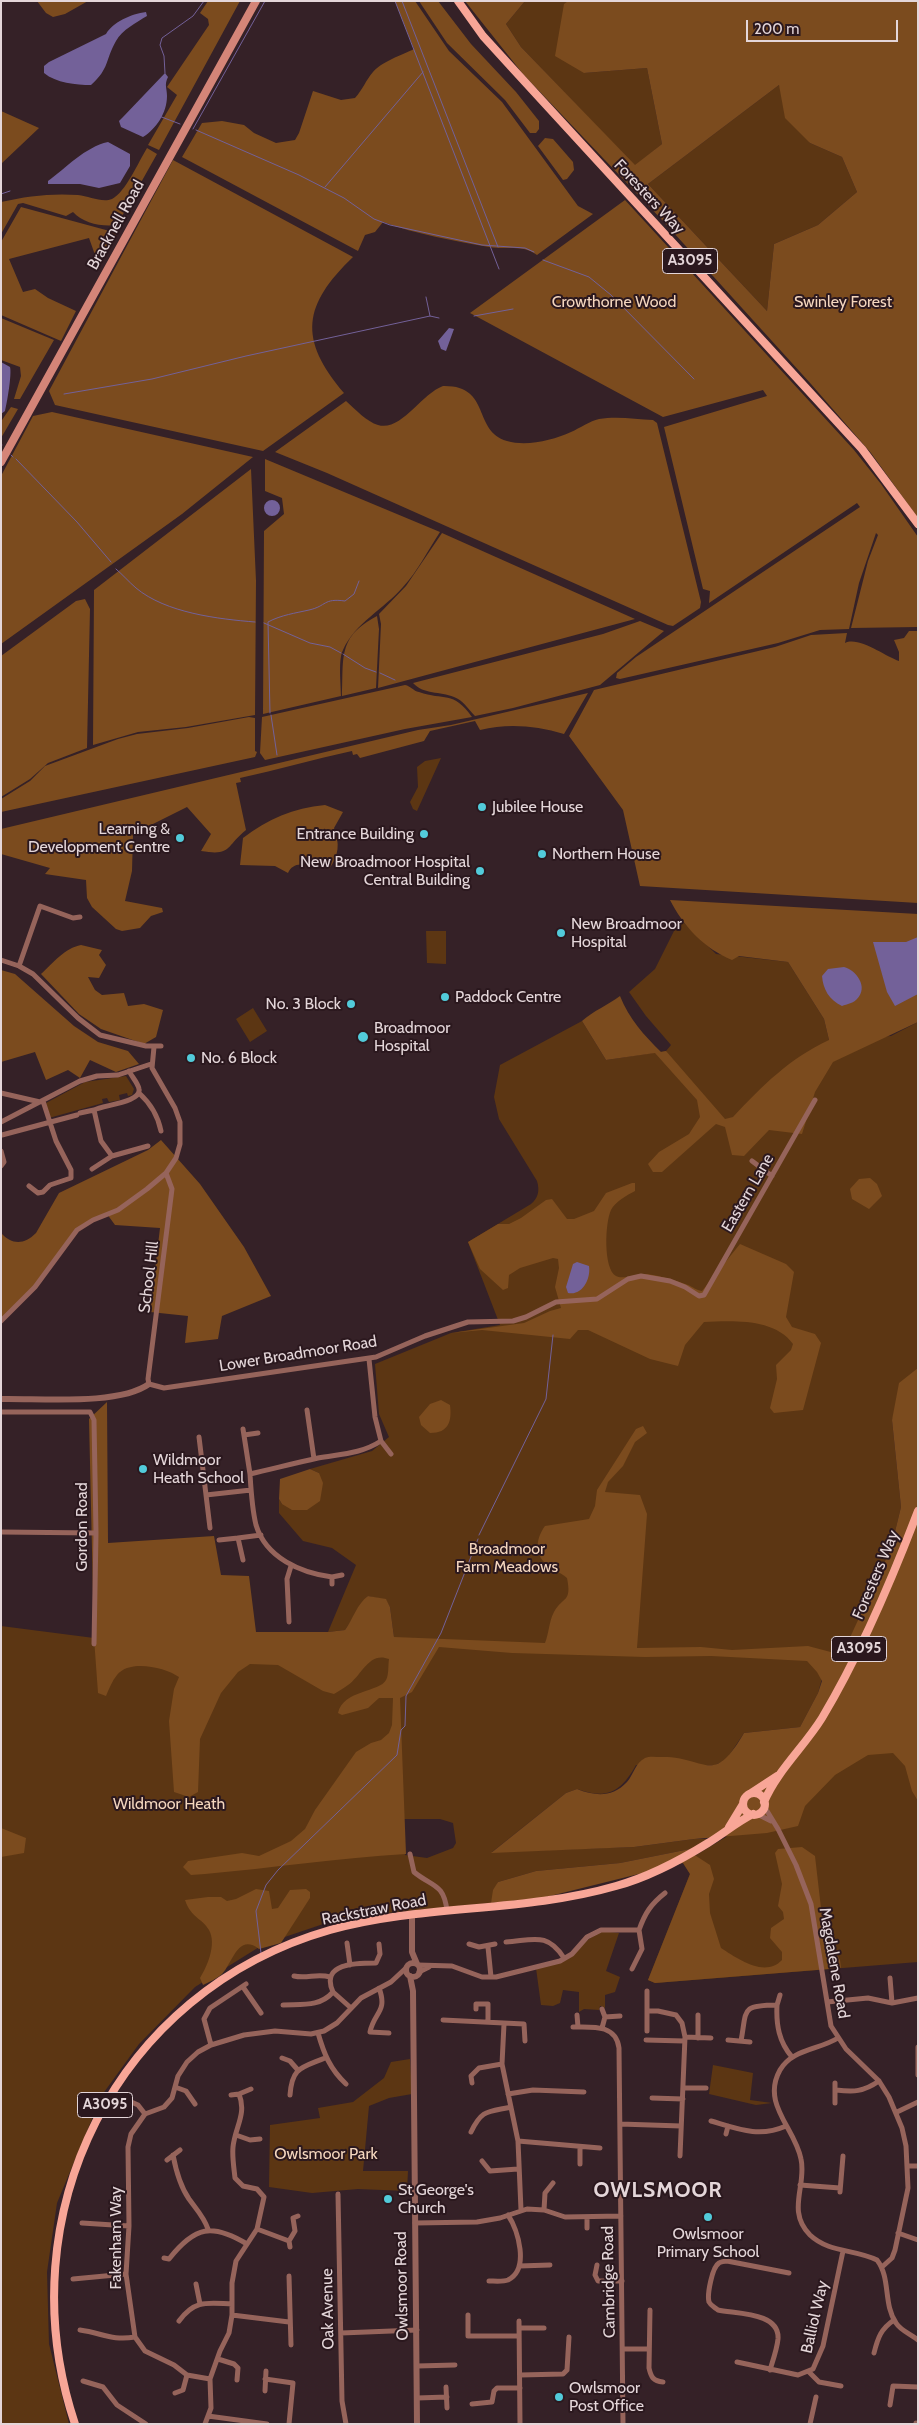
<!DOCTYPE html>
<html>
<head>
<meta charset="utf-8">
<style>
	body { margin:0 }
	#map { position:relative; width:919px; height:2425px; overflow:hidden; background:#352127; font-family:Cabin,sans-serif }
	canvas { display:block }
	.frame { position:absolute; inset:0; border:2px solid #e4d6d9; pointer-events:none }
	.scale { position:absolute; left:746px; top:20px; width:152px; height:22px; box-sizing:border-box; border:2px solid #e4d6d9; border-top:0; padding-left:6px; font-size:15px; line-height:18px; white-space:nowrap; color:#e4d6d9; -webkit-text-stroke:4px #2b181e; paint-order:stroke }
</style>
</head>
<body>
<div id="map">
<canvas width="919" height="2425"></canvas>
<div class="frame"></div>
<div class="scale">200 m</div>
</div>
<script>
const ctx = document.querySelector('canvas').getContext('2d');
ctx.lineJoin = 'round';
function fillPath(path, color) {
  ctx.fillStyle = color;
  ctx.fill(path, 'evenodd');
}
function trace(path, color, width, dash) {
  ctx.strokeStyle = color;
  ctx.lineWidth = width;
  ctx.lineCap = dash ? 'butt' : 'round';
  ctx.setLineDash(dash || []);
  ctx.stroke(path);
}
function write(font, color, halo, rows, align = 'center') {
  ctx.font = font + ' Cabin,sans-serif';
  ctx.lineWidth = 4;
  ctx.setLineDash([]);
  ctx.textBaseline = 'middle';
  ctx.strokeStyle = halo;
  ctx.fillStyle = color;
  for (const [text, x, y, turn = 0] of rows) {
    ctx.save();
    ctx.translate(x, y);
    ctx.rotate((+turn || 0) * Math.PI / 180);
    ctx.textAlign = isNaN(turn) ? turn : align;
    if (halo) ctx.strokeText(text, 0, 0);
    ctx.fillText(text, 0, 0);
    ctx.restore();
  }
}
fillPath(new Path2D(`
	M525 1H568L564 5 584 73 647 68 662 144 635 166 521 47 506 24Z
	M779 85 810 143 842 157 857 192 818 225 774 244 767 311 648 184Z
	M441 758 417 811 413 809 410 802 418 787 417 767 425 761Z
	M680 919 716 954 788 962 824 1019 829 1040 891 1036 918 1022V1368L892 1420 901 1507 891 1548 843 1655 824 1671 818 1693 800 1727 744 1733 726 1760 715 1765H636C621 1792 607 1800 577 1789L566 1793 492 1852 634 1847 694 1839H710L700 1847 620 1863 536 1871 498 1882 491 1903 344 1917 264 1944 195 1987 139 2044 102 2095 57 2203 47 2272 49 2344 69 2424H1V1626L94 1638 260 1632 394 1637 390 1607 386 1600 368 1596 345 1630 328 1632 356 1565 332 1548 303 1541 279 1513V1499L282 1504 319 1473 310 1469 372 1451 389 1437 379 1414 375 1364 451 1333 500 1325 468 1242 531 1204C538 1198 540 1191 537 1181L499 1119 494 1097 500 1065 582 1021 606 1060 666 1051 671 1045 646 1016 629 992 655 969ZM404 1819H440L453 1823 456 1843 453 1848 427 1858 405 1855Z
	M426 931H446V964L427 963Z
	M253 1008 267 1031 250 1042 236 1019Z
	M126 1076 134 1089 132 1095 128 1096 127 1093 119 1095 120 1100 109 1102 107 1098 102 1099 103 1103 49 1118 46 1103 85 1082Z
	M918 1544V1962L655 1983 648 1980 690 1874 683 1863 726 1837 741 1825Z
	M601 1931 619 1933 606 1971 620 1977 615 1992 605 1995V2008L600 2006 599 2010 584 2009 579 2012V1992L563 1990 560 2003 553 2006 541 2005 536 1968 562 1962 589 1939Z
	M410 2059 412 2094 389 2098 369 2106 363 2171H408L407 2191 358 2189 312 2193 269 2187 270 2125 320 2118 318 2108 353 2102 384 2078 391 2062Z
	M713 2065 753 2073 750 2100 772 2103 756 2105 709 2094Z`), '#5c3613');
fillPath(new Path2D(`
	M37 1H88L65 14 53 17 46 13Z
	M208 1H240L159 150 148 145 177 95 167 87 209 25 208 19 200 13Z
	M395 1H415L449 51 502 102 578 206 593 214 537 255C523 244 506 250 489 247 454 241 416 234 383 222L375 232 365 235 358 251 182 157 202 123 222 121 244 125 254 133 276 143 295 140 299 133 313 91 341 100 355 98C363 89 366 80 373 72 381 62 402 55 414 49Z
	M419 1H438L471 44 516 92 539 121V129L536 133H530L505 100 447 43Z
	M465 1H525L506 24 521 47 635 165 662 144 647 68 584 73 555 56 564 4 568 1H918V518L871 453 811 384 663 221 523 74ZM779 85 785 118 810 143 842 157 857 192 818 225 774 244 767 311 648 184Z
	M1 111 39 128 1 164Z
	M545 138 553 139 573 162 574 170 567 179 563 180 538 146Z
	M147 148 157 154 117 225C101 227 83 223 73 212L66 216 23 203 18 204 1 234V202C27 196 52 193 78 195 89 196 102 203 112 199 125 193 139 161 147 148Z
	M173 160 353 257C303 305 298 339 344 393L263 451 55 405 49 391Z
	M625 200 854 450 881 484 918 537V627L851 628 868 561 878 535 876 533 859 583 849 629 820 630 778 643 620 679 616 678 617 673 636 657 860 507 857 503 709 603 710 591 703 589 664 427 767 396 763 390 663 417 470 313Z
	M21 207 117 233 99 266 89 238 9 259 23 292 35 289 48 298 76 311 61 341 1 315V242Z
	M1 318 54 340 20 399H14L21 376 20 367 1 360Z
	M443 386C492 385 472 431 507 441 527 447 553 440 571 432 580 428 590 421 599 419 616 416 636 419 653 420L657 423 701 602 700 608 673 626 668 625 327 473 275 452 346 401C355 409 367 422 378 425 401 432 421 394 443 386Z
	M11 407 18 409 1 438 2 420Z
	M52 412 253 457 182 514 1 644V476L33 416Z
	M265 459 440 532C428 550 418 571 403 587 384 609 355 623 343 650 338 659 341 685 341 696L263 714 264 531 284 514 282 498 265 491Z
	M251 469 256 581 255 715 186 727 138 732 93 745 94 590Z
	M442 533 635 619 378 688 381 624 379 614 406 586Z
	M85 599 90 609 87 748 48 763 30 779 1 797V656L76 601Z
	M377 616 379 629 376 688 342 696C344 658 337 637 377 616Z
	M640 621 664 631 600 685 513 708 475 716C468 709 463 700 454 697 440 691 424 695 413 683L603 634Z
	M909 631H918V903L640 886 623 810 569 736 594 690 775 647 811 635 847 633 845 643C859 636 886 657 899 661V652L894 640 904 638Z
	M405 685C411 686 413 691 419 692 444 701 453 690 472 717L405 729 265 760 260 753 262 717Z
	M588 693 564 734C536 726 509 723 480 730L475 721 430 731 424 741 360 758 357 754 353 755 352 751C314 759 278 770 240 778L241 782 236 783 246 830C225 847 232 856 201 851L211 834 187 807 133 834 132 871 125 901 162 908 163 912 151 916 140 928 122 931 116 929 92 907 87 898 86 880 45 874 50 868 1 854V829L418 730 451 725Z
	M249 717 255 718V751L257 752 255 757 1 812V799L30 781 45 766 118 739 137 734 188 728Z
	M325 805 343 812 334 828C340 844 339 855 329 869L320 864 310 868C302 862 292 864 288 873L275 866 240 865 243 838C268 819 293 808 325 805Z
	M670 900 918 914V1022L833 1062 815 1092 802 1134 769 1130 744 1156 732 1155 725 1127 716 1124 662 1172H653L648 1164 659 1152 689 1134 700 1117 697 1100 655 1053 606 1060 582 1021C593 1011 608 1005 620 996 629 1019 644 1035 661 1052L666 1051 725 1119 733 1117C762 1086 790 1058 829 1040L824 1019 788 962 739 956 732 960C705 949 683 926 670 900Z
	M81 945 102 950 99 955 106 965 99 978 88 977 95 990 102 995 124 993 128 1006 144 1004 163 1010 156 1037 144 1044 101 1029 79 1014 41 974C53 963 65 948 81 945Z
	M1 970 15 974 74 1026 98 1042 128 1051 139 1064 116 1072 90 1060 80 1078 68 1070 46 1080 35 1052 1 1062Z
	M161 1140 200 1184 244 1247 271 1296 222 1316 218 1339 185 1343 188 1316 150 1312 160 1228 115 1225 107 1214 77 1230 35 1287 1 1320V1233C12 1245 24 1245 36 1233L59 1193 148 1150Z
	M870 1178 877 1184 882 1196 869 1209 852 1199 850 1189 859 1179Z
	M632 1183H635V1191C627 1195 615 1202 611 1210 605 1222 603 1269 616 1276 623 1280 638 1273 647 1274 660 1276 675 1280 688 1285 693 1287 696 1290 702 1291L740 1244 786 1264 794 1272 786 1317 792 1327 815 1334 821 1343 803 1410 774 1413 770 1408 777 1379 776 1365 791 1350 793 1344C774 1318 733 1321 704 1322L685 1345 678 1366 650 1359 588 1330H578L570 1339 482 1330 451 1333 524 1323 550 1311 561 1308 555 1287 559 1268 558 1259 553 1258 520 1268 509 1275 508 1288 503 1290 480 1269 468 1242 498 1224H509L521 1218 546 1200 552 1199 567 1219H574L594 1211 606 1193Z
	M918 1368V1801L912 1791 905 1766 893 1753 868 1755 835 1775 805 1806 798 1826 767 1833 694 1839 634 1847 491 1853 566 1793 577 1789C595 1796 612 1798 627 1782 634 1774 635 1763 645 1758 649 1756 656 1757 661 1757 707 1756 712 1788 744 1733L800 1727 818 1693 822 1681 817 1672 807 1661 711 1656 645 1657 512 1653 439 1647 412 1692 400 1698 406 1854C339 1858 272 1868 205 1874L191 1875 183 1867 188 1861 242 1853 259 1856 291 1841 305 1829 315 1810 356 1752 371 1743 381 1740 389 1733 392 1725 393 1698H379L368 1708 342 1715 338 1713C343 1690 380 1692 386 1680 389 1675 388 1665 389 1659 369 1651 362 1675 348 1685 344 1688 339 1691 334 1694L323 1691 278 1665 250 1664 238 1672 221 1693 200 1739 198 1792 189 1797 174 1792 169 1721 174 1689 179 1677C165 1667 129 1659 117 1675 112 1681 109 1689 106 1696L98 1693 94 1638 89 1419 107 1402 108 1543 214 1536 221 1575 249 1576 256 1632H328L345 1630C353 1619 357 1604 368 1596L386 1599 390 1607 394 1637 545 1643C549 1633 549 1621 554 1612 563 1596 572 1603 567 1578 560 1572 549 1568 544 1562 534 1551 537 1537 545 1526L589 1519 595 1506 597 1490 636 1429 643 1426 647 1433 635 1442 623 1466 608 1482 605 1492 640 1495 647 1514 637 1648 701 1647 732 1650 808 1646 842 1655 891 1548 901 1507 892 1420 899 1383Z
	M441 1400 450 1405C452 1421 449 1433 430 1433L421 1425 419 1417 430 1404Z
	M310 1469 319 1473 323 1483 320 1501 307 1510H292L282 1504 279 1499 280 1479Z
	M1 1828 26 1838 24 1853 1 1857Z
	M700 1847 690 1852 710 1865 714 1879 709 1894 710 1913 721 1948C738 1959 765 1978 782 1960V1952L770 1938 771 1928 784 1919 783 1912 778 1906 782 1884 775 1853 778 1849 802 1847 815 1856 821 1908 832 1945 840 1960 841 1968 655 1983 648 1980 690 1874 683 1863 542 1898 491 1903 493 1890 498 1882 536 1871 620 1863Z
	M256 1889 269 1891 272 1909 278 1908 290 1890 306 1889 310 1892V1898L281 1943 259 1949C237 1932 232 1966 221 1975 216 1979 209 1982 203 1985L200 1978C207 1967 217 1944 209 1930 202 1918 191 1918 185 1900L208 1897H221L227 1901 236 1899Z`), '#7b4b1e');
fillPath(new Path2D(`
	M146 12 147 16C137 22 122 30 116 41 105 60 110 68 91 85 76 85 56 83 44 73V66L49 62 106 34C113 22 131 14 146 12Z
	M165 73 168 77C164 85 167 88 167 96 167 113 156 129 143 137L121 127 119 121 123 117Z
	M108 142 130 154V166L120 183 99 188 80 184H48V181C66 168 85 147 108 142Z
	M449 328 454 329 446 351 441 349 438 341Z
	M1 362 10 367C12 374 7 403 5 411L1 414Z
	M264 508a8 8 0 1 1 16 0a8 8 0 1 1-16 0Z
	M918 937V994L895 1006 887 992 873 942H906Z
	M844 967C856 970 869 987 857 999 854 1003 847 1004 842 1006 829 1000 823 989 822 976L828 969Z
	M577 1262 589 1266C591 1278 583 1296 568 1293L566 1287 573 1264Z`), '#736199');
trace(new Path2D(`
	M395 1 499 269
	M402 1 498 247
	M165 73 164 56 160 45 162 38 193 16 204 1
	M159 116 180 124
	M193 129 265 1
	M196 130 299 175 344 198 374 219 390 225 482 245 525 248 534 252
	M325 187 423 72
	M1 194 10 191
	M543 260 589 277 611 295 694 379
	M426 297 430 316
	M474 316 513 309
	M64 394 152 379 246 356 430 316 439 318
	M1 445H2
	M11 455 13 457
	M16 459 77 522 111 562
	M116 569C123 575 129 582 136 588 166 613 218 619 255 622
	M264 623 310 643 330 647 341 653
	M343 654 365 668 376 672
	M380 673 395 680
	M270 713 268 622C281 615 296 613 309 610 327 606 323 598 345 601L354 594 359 581
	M271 715 277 755
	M479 1535 546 1399 553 1335
	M261 1953 256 1911 266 1885 278 1870 397 1755 401 1730 405 1726 406 1696 441 1633 478 1539`), '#736199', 1);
trace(new Path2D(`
	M1 960 19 966 33 974 78 1018 100 1035 146 1046H161
	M19 966 40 906 73 918 80 917
	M1 1093 40 1102
	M139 1093C150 1103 158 1116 161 1131
	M80 1113 94 1110
	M1 1122 80 1081 97 1076 118 1075 151 1064
	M2 1135 77 1115
	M1 1151 4 1162 1 1166
	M112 1156 101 1141 94 1110C104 1105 142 1102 139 1089 138 1083 132 1077 129 1071
	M752 1161 772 1176
	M92 1169 112 1156 148 1146
	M166 1173 172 1189 148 1379 149 1384 164 1388 376 1357 425 1336 468 1322 513 1321 526 1317 556 1302 597 1299 628 1279 641 1276 670 1281 685 1287 699 1296 704 1295 815 1100
	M29 1186 38 1193 43 1192 50 1185 71 1178V1170L56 1141 43 1101
	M1 1321 35 1287 77 1230 93 1220 118 1210 147 1189 166 1173 176 1158 180 1144V1122L175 1108 152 1068 154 1047
	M369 1359 375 1417 381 1441 391 1454
	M307 1410 314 1459
	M1 1412H90L94 1420 96 1533 94 1644
	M243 1429 250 1474
	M244 1435 258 1433
	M199 1437 210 1528
	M206 1495 251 1490
	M1 1532 96 1533
	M219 1540 238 1538
	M243 1560 238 1538 261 1535
	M332 1577 342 1575
	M332 1584V1577C301 1573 266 1558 256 1525 252 1509 251 1491 250 1474 272 1469 295 1463 318 1458 340 1454 361 1454 381 1441
	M289 1622 287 1579 291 1566
	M764 1806 778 1829 796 1865 811 1904 831 2026 846 2049 879 2081 889 2097 902 2128 906 2146 908 2188 895 2250 892 2258 882 2267
	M757 1814 771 1821
	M410 1854 414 1872C432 1887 444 1883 447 1911
	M639 1930C645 1913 651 1904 665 1893
	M506 1942C534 1940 547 1932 564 1958
	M347 1943 350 1965
	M469 1944 479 1947 495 1944
	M488 1947 491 1977
	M418 1965 452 1966 482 1977H496L560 1961 572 1954 587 1937 601 1930H639
	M632 1969 642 1949 639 1930
	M419 1972 429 1967
	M294 1976C307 1979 317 1973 330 1977
	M890 1978 892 2003
	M243 1987 261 2013
	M379 1988C388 2012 374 2012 370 2032L389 2033
	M333 1992 351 2008
	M827 2002 868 1998 892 2003 918 1998
	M283 2005C302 2004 320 2007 333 1992 320 1963 356 1963 376 1963L380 1954 379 1944
	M777 2005 780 1995
	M476 2009V2004H488V2022
	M648 2011H658L676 2015 682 2023 685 2037 680 2156
	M577 2015 578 2027
	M605 2017 620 2016
	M443 2020 524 2024 525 2041
	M504 2024 502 2064 518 2141 521 2210
	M573 2027C592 2027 616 2024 619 2048L623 2424
	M602 2028 605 2017 602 2009
	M647 2031V1991
	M318 2033C324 2054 330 2069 346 2084
	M685 2037 711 2038
	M698 2038V2015
	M838 2038C819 2050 792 2049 780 2070 761 2104 795 2128 801 2159 807 2185 786 2211 810 2235 829 2253 855 2249 877 2260 891 2278 883 2304 896 2323 901 2331 911 2334 918 2340
	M646 2040 684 2041
	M728 2040 750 2042
	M741 2041C747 2010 740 2005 777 2005 776 2025 779 2042 792 2057
	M211 2045 204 2019 210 2008 246 1984
	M918 2047V2075
	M282 2058 290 2061 297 2069
	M472 2083 471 2076 479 2068 502 2064
	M835 2083V2103
	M175 2087 186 2091 195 2104
	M684 2088H706
	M836 2090C854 2092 863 2092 879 2081
	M239 2094 251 2089
	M508 2094 533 2090 584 2092
	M290 2095C292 2067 301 2068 325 2058
	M652 2098 683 2099
	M129 2101 138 2105 145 2114
	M897 2112 918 2102
	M711 2121C738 2129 759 2138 786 2126
	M620 2124 681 2126
	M471 2132C482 2109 488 2112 511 2107
	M726 2134 728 2126
	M236 2135 250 2140 260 2139
	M518 2141 600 2148
	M173 2155C176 2171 180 2186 189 2199 197 2210 204 2217 208 2229
	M167 2160 180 2150
	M482 2161 490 2171 518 2169
	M580 2164V2147
	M907 2166H918
	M800 2185 840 2188
	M840 2192 843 2156
	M338 2194 342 2401 346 2424
	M544 2210 545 2193 553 2183
	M587 2217V2228
	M82 2223 129 2226
	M415 2223 477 2222 500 2218 527 2209 544 2210 565 2217 621 2216
	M257 2229 289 2241
	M898 2233 918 2240
	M290 2247 289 2241 295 2231 293 2218 298 2216
	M164 2258 169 2259C195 2226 212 2223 247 2244
	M597 2265 595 2275 598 2281H622
	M519 2266 550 2265
	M289 2276 291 2345
	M73 2279 126 2274
	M489 2281C494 2281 503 2282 508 2280 530 2269 518 2230 508 2215
	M196 2284 200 2304
	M650 2310 649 2368C651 2377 653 2381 663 2382
	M232 2315 289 2322
	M468 2315V2336H519
	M179 2321C195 2299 208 2303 232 2304
	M519 2321 520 2424
	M519 2328H544
	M80 2330C102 2333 112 2341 135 2337
	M341 2333 417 2330
	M623 2349H649
	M874 2353C878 2337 881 2329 894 2320
	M218 2359 234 2364 238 2368 237 2380
	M737 2362 798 2375 813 2369 823 2346 843 2251
	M417 2366 455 2365
	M770 2370C773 2360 777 2349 778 2339 780 2312 736 2314 718 2310 714 2307 711 2306 709 2302 707 2295 712 2267 719 2263 720 2262 725 2261 727 2261L789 2273
	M809 2372 819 2382 841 2386
	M520 2375 563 2374 567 2370 569 2337
	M210 2379 187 2375 174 2365 145 2351 135 2337 126 2274 129 2226 128 2147 131 2134 145 2114 164 2107 172 2098 178 2076 187 2062 198 2052 211 2045 244 2035 275 2031 311 2034 324 2031 337 2023 361 1998 391 1982 406 1968
	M265 2379 293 2383 289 2424
	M83 2381 103 2387 117 2405 146 2424
	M446 2387 447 2408
	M265 2391 266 2371
	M175 2393 183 2390 187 2375
	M417 2398 447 2397
	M472 2404 492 2402 494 2391 497 2388H520
	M890 2405 893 2386 918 2387
	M208 2416 267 2424
	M205 2424 211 2408 210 2379 220 2351 229 2333 232 2315V2283L236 2261 257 2229 264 2197 257 2189 243 2186 235 2178C234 2168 232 2157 233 2147 235 2127 247 2114 239 2094L231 2095
	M810 2424 816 2397
	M916 2424V2423`), '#96645b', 5);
trace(new Path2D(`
	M1 1399C39 1398 118 1406 149 1384
	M412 1915V1952L417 1964
	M406 1970a7 7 0 1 1 14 0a7 7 0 1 1-14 0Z
	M410 1976 413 1991 417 2424`), '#96645b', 6);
trace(new Path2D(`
	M1 462 256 1`), '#d48578', 8);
trace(new Path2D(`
	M458 1 483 36 514 70 862 449 918 524
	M751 1793 777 1776
	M743 1804a11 11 0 1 1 22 0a11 11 0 1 1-22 0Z
	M764 1802C777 1771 804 1747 822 1718 861 1653 891 1582 918 1511
	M729 1827 743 1804
	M75 2424C5 2215 116 1991 330 1930 423 1904 523 1913 616 1886 649 1877 679 1861 708 1843 723 1834 737 1822 753 1814`), '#f8a697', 8);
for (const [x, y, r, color] of [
	[482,807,5,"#52cbda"],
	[424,834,5,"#52cbda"],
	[180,838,5,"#52cbda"],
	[542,854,5,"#52cbda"],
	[480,871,5,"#52cbda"],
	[561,933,5,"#52cbda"],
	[445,997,5,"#52cbda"],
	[351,1004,5,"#52cbda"],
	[363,1037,6,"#52cbda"],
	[191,1058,5,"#52cbda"],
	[143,1469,5,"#52cbda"],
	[388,2199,5,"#52cbda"],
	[708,2217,5,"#52cbda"],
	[559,2397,5,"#52cbda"]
]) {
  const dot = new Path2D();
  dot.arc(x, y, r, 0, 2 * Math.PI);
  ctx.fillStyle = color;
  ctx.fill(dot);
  trace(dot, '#2b181e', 2);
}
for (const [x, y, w] of [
	[690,261,55],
	[859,1649,55],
	[105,2105,55]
]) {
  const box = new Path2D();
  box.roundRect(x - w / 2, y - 12.5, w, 25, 4);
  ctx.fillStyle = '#2b181e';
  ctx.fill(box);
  trace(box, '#e4d6d9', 1);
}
write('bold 15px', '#e4d6d9', null, [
	["A3095",690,261],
	["A3095",859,1649],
	["A3095",105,2105]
]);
write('16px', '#e4d6d9', '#2b181e', [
	["Foresters Way",649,197,47],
	["Bracknell Road",116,225,-61],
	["Eastern Lane",748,1193,-60],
	["School Hill",149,1277,-83],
	["Lower Broadmoor Road",298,1354,-9],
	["Gordon Road",82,1527,-90],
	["Foresters Way",876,1575,-67],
	["Rackstraw Road",374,1910,-11],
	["Magdalene Road",834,1963,80],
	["Fakenham Way",116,2238,-90],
	["Cambridge Road",609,2282,-91],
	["Owlsmoor Road",402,2286,-91],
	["Oak Avenue",328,2309,-91],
	["Balliol Way",815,2317,-77]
]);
write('16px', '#f4d6be', '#2b181e', [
	["Crowthorne Wood",614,302],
	["Swinley Forest",843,302],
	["Broadmoor",507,1549],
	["Farm Meadows",507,1567],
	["Wildmoor Heath",169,1804],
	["Owlsmoor Park",326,2154]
]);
write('16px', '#e4d6d9', '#2b181e', [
	["Jubilee House",492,807],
	["Learning &",170,829,"right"],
	["Development Centre",170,847,"right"],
	["Entrance Building",414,834,"right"],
	["Northern House",552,854],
	["New Broadmoor Hospital",470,862,"right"],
	["Central Building",470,880,"right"],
	["New Broadmoor",571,924],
	["Hospital",571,942],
	["Paddock Centre",455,997],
	["No. 3 Block",341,1004,"right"],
	["Broadmoor",374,1028],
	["Hospital",374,1046],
	["No. 6 Block",201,1058],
	["Wildmoor",153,1460],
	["Heath School",153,1478],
	["St George's",398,2190],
	["Church",398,2208],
	["Owlsmoor",708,2234,"center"],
	["Primary School",708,2252,"center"],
	["Owlsmoor",569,2388],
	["Post Office",569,2406]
], 'left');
ctx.letterSpacing = '1px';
write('bold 21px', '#e4d6d9', '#2b181e', [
	["OWLSMOOR",658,2191]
]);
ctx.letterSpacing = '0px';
</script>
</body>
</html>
